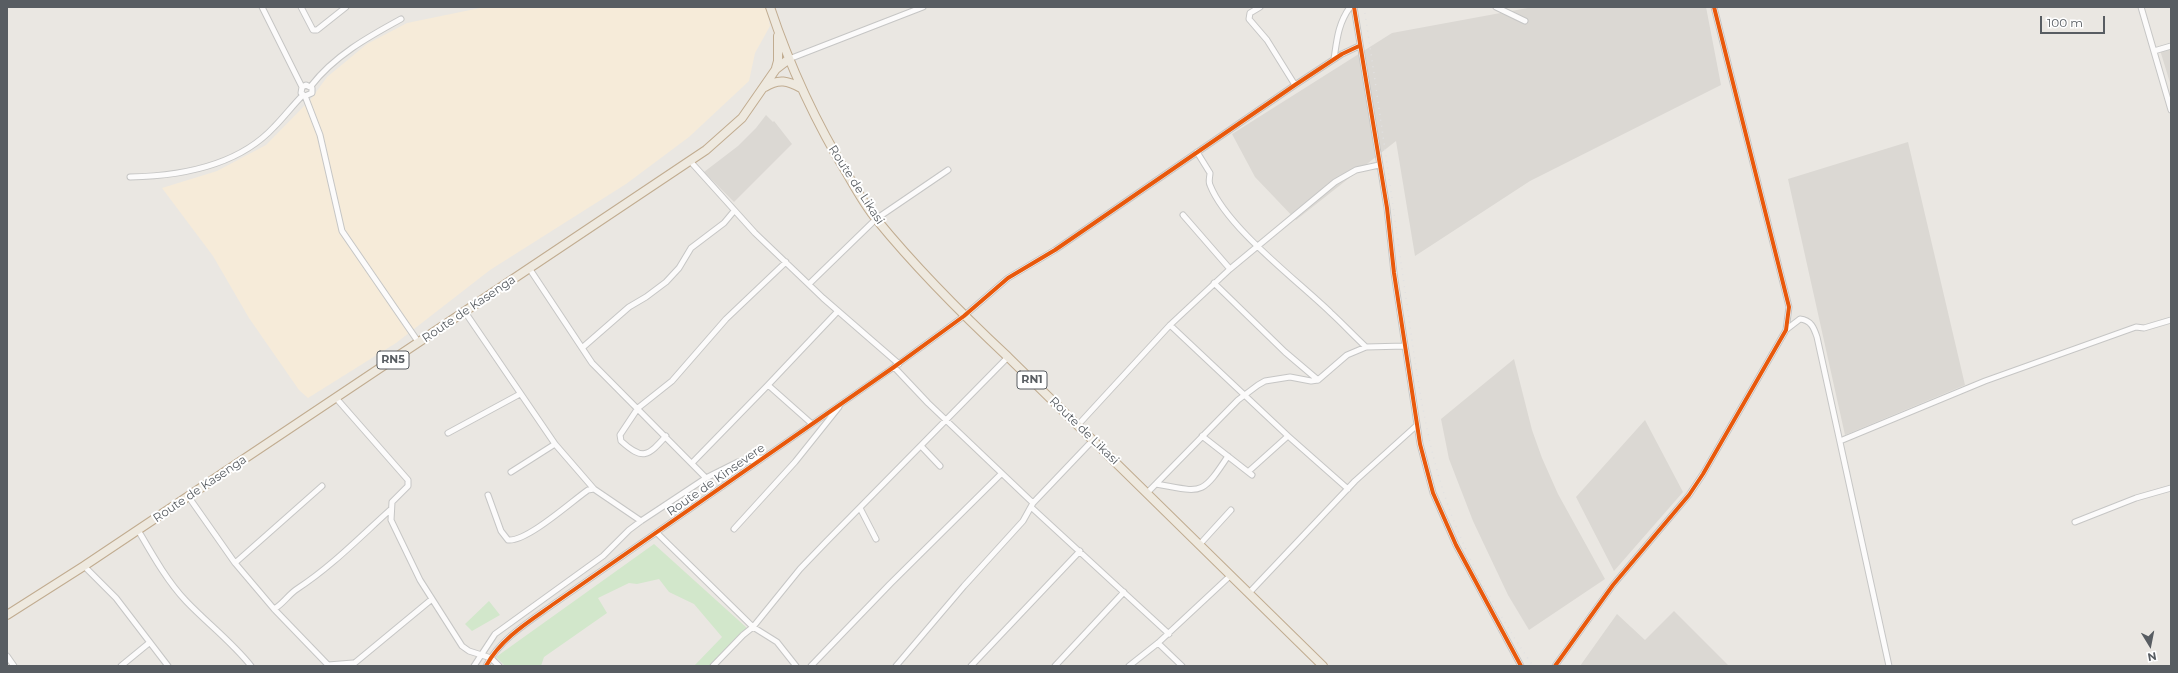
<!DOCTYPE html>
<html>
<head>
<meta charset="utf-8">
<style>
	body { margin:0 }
	#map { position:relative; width:2178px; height:673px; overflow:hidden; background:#eae7e2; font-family:Montserrat,sans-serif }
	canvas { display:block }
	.frame { position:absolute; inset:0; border:8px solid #585d62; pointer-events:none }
	.north { position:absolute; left:2130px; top:625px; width:40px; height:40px; -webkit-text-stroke:3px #fff; paint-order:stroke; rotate:170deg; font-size:11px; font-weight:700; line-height:16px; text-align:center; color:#585d62 }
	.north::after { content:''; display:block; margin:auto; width:14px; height:18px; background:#585d62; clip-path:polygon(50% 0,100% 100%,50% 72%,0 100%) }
	.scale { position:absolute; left:2040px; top:16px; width:65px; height:18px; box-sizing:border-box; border:2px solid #585d62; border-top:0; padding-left:5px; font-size:12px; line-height:14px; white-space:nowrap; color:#585d62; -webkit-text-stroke:3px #fff; paint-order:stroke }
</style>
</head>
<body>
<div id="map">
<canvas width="2178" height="673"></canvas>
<div class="frame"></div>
<div class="north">N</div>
<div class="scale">100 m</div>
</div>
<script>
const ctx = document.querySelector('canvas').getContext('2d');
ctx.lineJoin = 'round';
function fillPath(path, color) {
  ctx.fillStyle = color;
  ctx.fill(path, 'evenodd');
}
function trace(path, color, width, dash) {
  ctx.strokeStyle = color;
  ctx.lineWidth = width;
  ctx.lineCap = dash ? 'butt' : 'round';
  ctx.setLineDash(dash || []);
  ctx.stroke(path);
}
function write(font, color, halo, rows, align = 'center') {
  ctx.font = font + ' Montserrat,sans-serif';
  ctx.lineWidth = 4;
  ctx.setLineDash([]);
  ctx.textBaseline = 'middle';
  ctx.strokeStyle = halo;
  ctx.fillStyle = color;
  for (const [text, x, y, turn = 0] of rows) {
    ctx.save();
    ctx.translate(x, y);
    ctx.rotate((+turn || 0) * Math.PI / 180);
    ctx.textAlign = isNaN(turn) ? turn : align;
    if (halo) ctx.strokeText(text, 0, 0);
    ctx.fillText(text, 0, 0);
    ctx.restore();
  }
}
fillPath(new Path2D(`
	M485 7H766L770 26 755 53 749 81 689 137 626 184 490 270 396 343 308 398 299 390 249 318 213 256 162 188 217 171 266 145 311 99 327 77 367 44 407 23Z`), '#f6ebd9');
fillPath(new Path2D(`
	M1533 7H1706L1721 85 1530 181 1415 256 1396 141 1296 220 1255 177 1232 134 1392 33Z
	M2171 46V86L2160 50Z
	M766 115 773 122 774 121 792 144 734 202 704 172 738 146 756 128Z
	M1908 142 1965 385 1845 435 1788 179Z
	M1514 359 1532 430 1542 458 1558 494 1605 579 1529 630 1508 595 1473 521 1449 459 1441 419Z
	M1645 420 1683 492 1614 571 1576 497Z
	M1674 611 1729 666H1580L1617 614 1645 640Z`), '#dbd8d3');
fillPath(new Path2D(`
	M654 544 747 628 709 666H694L722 637 694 604 669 592 659 579 637 584 629 583 598 598 607 613 544 657 541 666H505L496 657Z
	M489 601 500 615 472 631 465 624Z`), '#d2e7cb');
const minor = new Path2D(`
	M262 7 302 87 301 93 305 96 320 135 342 231 419 343
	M301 7 313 30H317L346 7
	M1260 7 1250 13 1249 19 1267 40 1295 85
	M1354 7 1387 208 1394 273 1420 444 1433 493 1456 545 1521 666
	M1496 7 1525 21
	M2141 7 2171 110
	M2154 51 2171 46
	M789 59 923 7
	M1334 59C1337 39 1338 24 1350 7
	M311 86C334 56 368 37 401 19
	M302 87 306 85 312 88V93L305 96
	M1197 152 1210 173C1210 177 1208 181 1210 185 1227 228 1297 280 1331 313 1343 324 1354 336 1366 347
	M690 161 755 233 823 298 899 364
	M130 177C181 176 238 166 274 127 284 117 293 105 303 95
	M1183 215 1230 269
	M529 268 592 363 706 478
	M1214 283 1285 352 1318 380
	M809 284 876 219 948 170
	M465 312 555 444 594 489
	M1170 325 1288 436
	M1787 329 1800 319C1811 320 1814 328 1817 337L1889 666
	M582 348 629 307 646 297 666 282 679 268 691 248 724 223 734 211
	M894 367 928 403 1033 503
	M336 398 408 480V486L392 502 391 520 420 580 462 646 469 651 491 658 499 666
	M812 424 768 385 838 311
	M1078 425 1170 325 1230 269 1335 182 1356 170 1379 165
	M448 433 520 394
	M666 436C648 456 643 461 621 441L620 435 638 408 672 381 726 319 786 262
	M1202 436 1252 475
	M1840 441 1985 381 2136 327 2144 328 2171 320
	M921 446 940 466
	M693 462 768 385
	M1249 471 1288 436 1348 489
	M511 472 555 444
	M1156 484C1202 492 1201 497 1228 456
	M1147 493 1238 400 1258 385 1265 381 1290 377 1311 381 1318 380 1347 355 1366 347 1405 346
	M488 495 501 531 508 540C527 542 572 501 588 490L594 489 641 521
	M188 496 235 563 274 609 329 666
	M1031 507 1169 634
	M860 508 876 539
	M2075 522 2136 498 2171 488
	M734 529 795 462 839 407
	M138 530C152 554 167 581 186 601 208 624 232 642 251 666
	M657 533 753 627 777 642 796 666
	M1200 544 1231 510
	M235 563 322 486
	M84 566 116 598 168 666
	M1249 593 1355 481 1416 426
	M274 609C283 604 288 595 297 589 331 567 360 537 390 510
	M1158 643 1182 666
	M7 656 14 666
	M328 665 353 663
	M121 666 149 643
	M351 666 432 599
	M474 666 495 634 603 556 629 530 641 521 706 478 738 462 762 458
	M486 666C501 638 530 621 555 603L894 367 964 316 1008 278 1055 250 1295 85 1342 54 1359 46
	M713 666 743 635 753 627 800 569 825 543 1008 357
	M811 666 890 584 1001 474
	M896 666 964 586 1023 521 1033 503 1093 440
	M971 666 1080 551
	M1055 666 1124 592
	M1129 666 1158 643 1231 575
	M1555 666 1613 585 1689 495 1703 474 1786 330 1789 307 1714 7`);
const highway = new Path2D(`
	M770 7C790 67 816 123 849 177 857 191 866 207 877 220 917 269 962 314 1008 357L1323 666
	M776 68 778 61V36
	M765 87C779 78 788 81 801 88
	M7 615 84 566 706 150 742 118 776 69 789 59`);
trace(minor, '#c6c6c5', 7);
trace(highway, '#c1ac90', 10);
trace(minor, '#fcfbfb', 5);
trace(highway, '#eee9df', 8);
trace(new Path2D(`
	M1364 7C1378 99 1391 192 1404 284 1415 359 1423 436 1449 508 1469 564 1499 616 1533 666`), '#e2e1e1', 1.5, [1, 5]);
trace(new Path2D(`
	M1354 7 1387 208 1394 273 1420 444 1433 493 1456 545 1521 666
	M486 666C501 638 530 621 555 603L894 367 964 316 1008 278 1055 250 1295 85 1342 54 1359 46
	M1555 666 1613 585 1689 495 1703 474 1786 330 1789 307 1714 7`), '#e8590c', 4);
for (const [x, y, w] of [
	[393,360,32],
	[1032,380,30]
]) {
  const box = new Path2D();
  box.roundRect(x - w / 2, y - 9, w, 18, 3);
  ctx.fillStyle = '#fff';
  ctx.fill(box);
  trace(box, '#585d62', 1);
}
write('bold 11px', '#585d62', null, [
	["RN5",393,360],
	["RN1",1032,380]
]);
write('12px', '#585d62', '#fff', [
	["Route de Likasi",856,185,57],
	["Route de Kasenga",469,309,-34],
	["Route de Likasi",1084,431,44],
	["Route de Kinsevere",716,480,-35],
	["Route de Kasenga",200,489,-34]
]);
</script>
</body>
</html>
